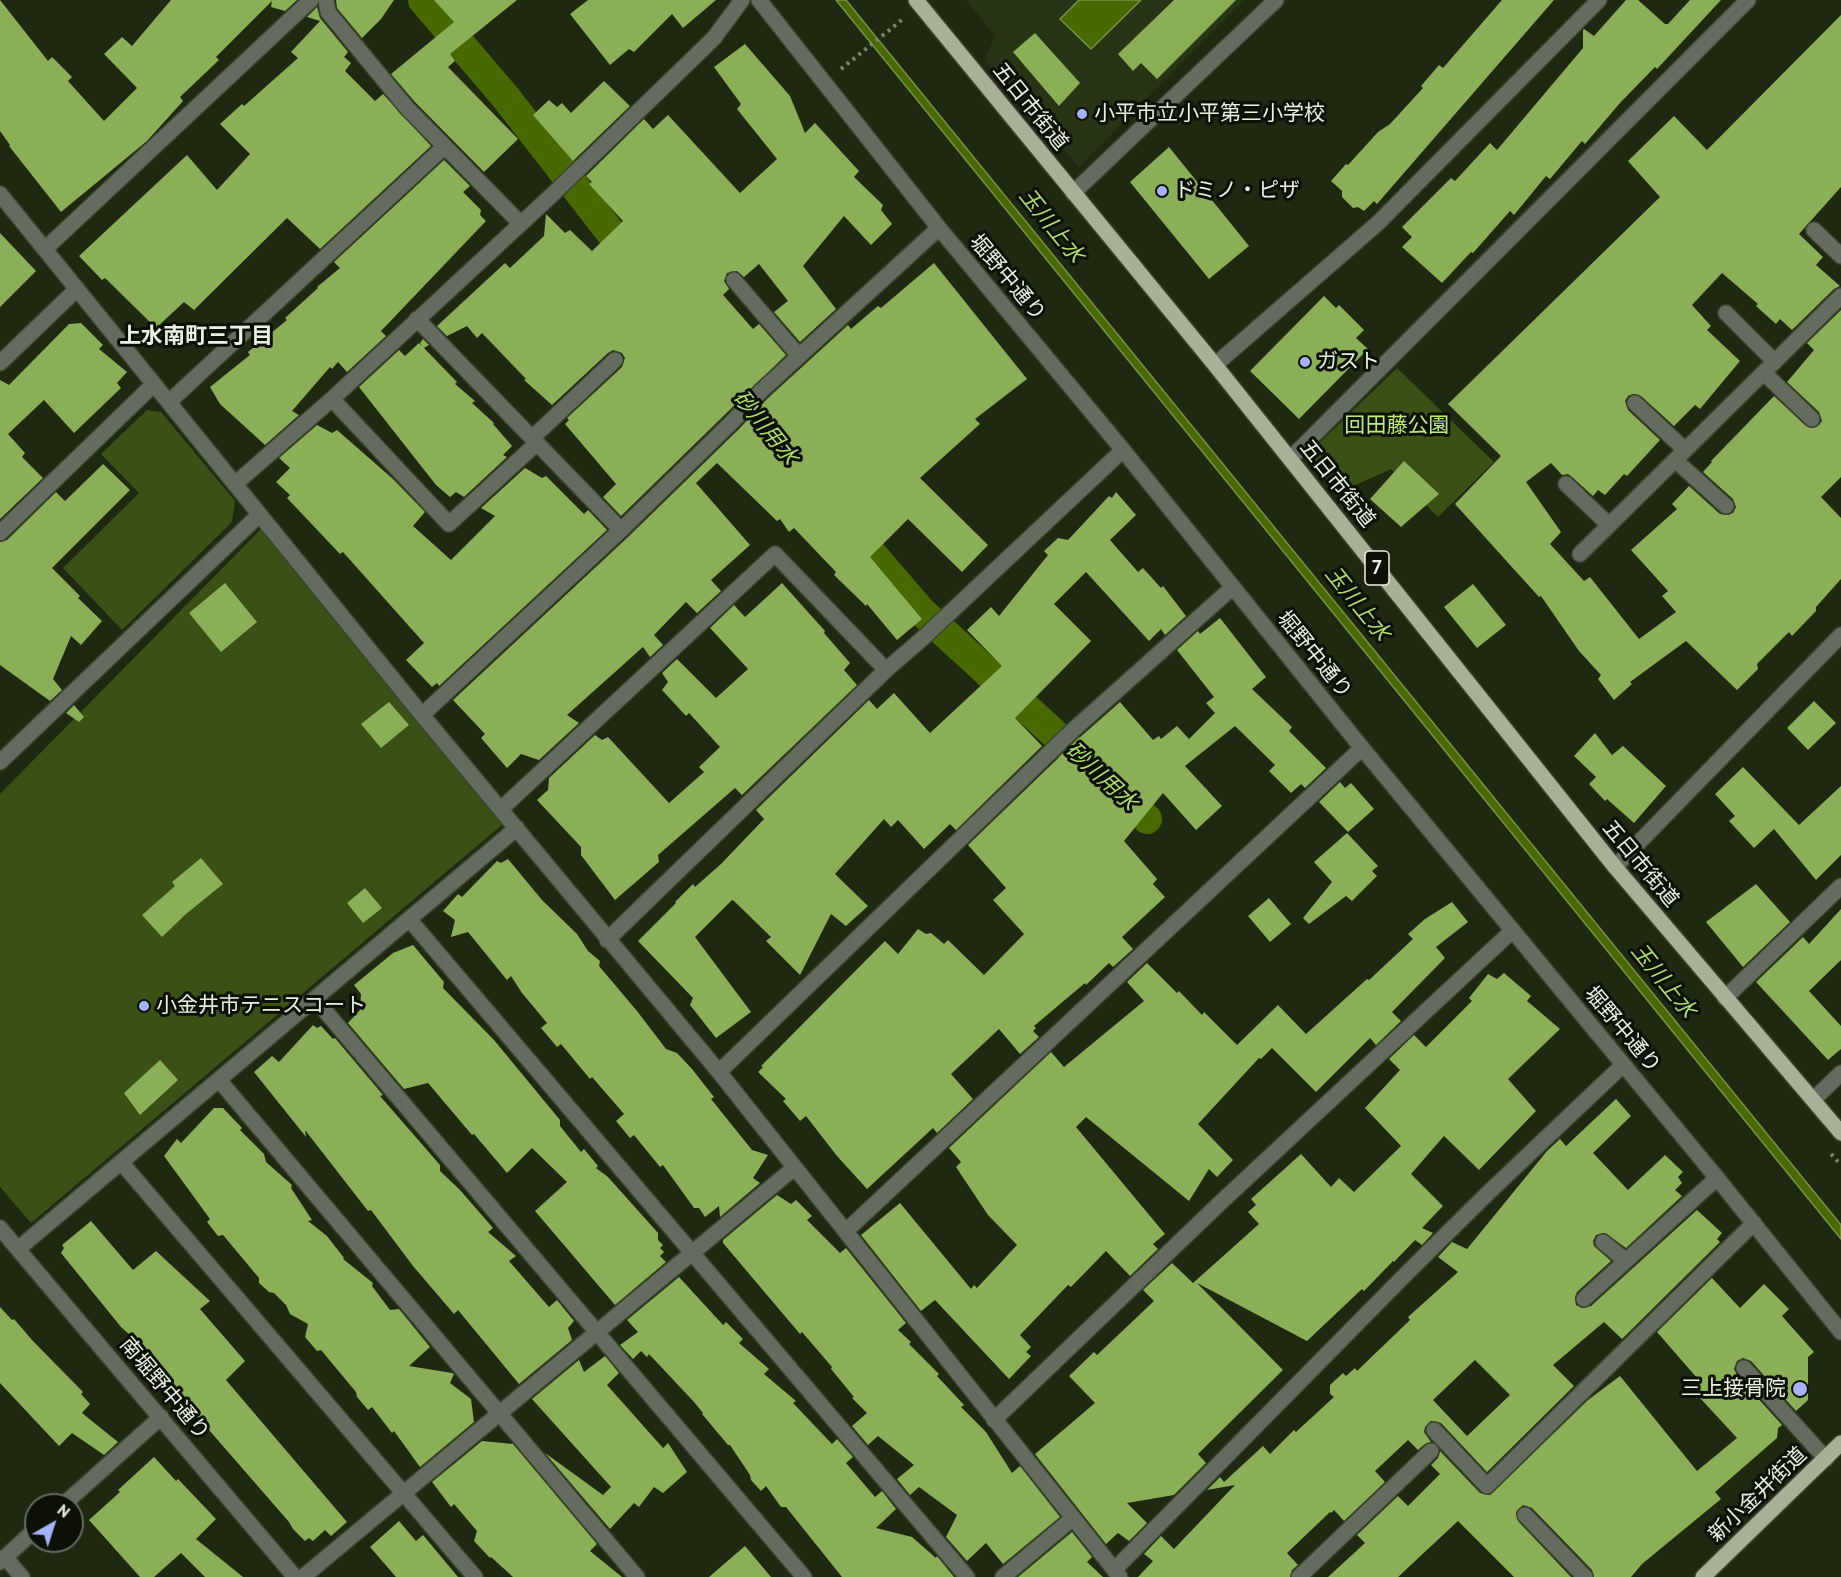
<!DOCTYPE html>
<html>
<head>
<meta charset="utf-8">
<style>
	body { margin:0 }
	#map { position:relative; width:1841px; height:1577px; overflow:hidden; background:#1f2911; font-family:"PT Sans",sans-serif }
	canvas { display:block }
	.north { position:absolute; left:24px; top:1493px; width:60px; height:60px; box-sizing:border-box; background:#0c1006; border:2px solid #646a5e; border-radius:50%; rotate:39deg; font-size:16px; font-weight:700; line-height:24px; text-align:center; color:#e9f1e1 }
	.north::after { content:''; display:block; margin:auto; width:21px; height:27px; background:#a6b1fc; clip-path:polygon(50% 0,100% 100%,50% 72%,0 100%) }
</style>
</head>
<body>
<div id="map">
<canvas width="1841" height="1577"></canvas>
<div class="north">N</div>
</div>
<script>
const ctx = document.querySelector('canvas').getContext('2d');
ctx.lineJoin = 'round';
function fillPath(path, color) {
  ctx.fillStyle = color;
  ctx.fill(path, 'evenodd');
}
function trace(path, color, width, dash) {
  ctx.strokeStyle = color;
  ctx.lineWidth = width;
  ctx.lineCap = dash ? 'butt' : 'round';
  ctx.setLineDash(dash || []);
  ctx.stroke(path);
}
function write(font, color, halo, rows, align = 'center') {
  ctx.font = font + ' "PT Sans","Noto Sans JP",sans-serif';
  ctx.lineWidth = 6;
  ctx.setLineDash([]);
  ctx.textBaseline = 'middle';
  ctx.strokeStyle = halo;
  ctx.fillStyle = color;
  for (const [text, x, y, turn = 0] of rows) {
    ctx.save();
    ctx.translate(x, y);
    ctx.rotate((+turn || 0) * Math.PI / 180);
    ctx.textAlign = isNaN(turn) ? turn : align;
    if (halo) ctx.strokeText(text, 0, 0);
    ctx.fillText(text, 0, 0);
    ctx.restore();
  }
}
fillPath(new Path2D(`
	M966 0H1244L1079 167 985 60 995 36Z`), '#273415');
fillPath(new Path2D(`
	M1397 368 1494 462 1438 517 1391 469 1336 494 1315 463 1318 444Z
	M147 410 161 412 235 501 232 522 122 630 63 568 139 493 101 454Z
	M262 528 503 824 31 1223 0 1187V794Z`), '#3a5014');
const water = new Path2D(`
	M836 0H846L1841 1225V1239Z
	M1079 0H1141L1091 49 1060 19Z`);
fillPath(water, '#486801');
trace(water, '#789144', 1.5);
trace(new Path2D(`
	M423 0 507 99 635 264
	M847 525 921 611 1147 819`), '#486801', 30);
fillPath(new Path2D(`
	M0 0 48 61 52 57 72 77 68 81 104 121 137 88 104 54 122 37 132 46 171 0H297L285 11 271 7 272 1 216 57 219 60 180 97 183 101 147 141 61 212 9 146 10 145 0 131Z
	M336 0H394L381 19 362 38 337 8Z
	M434 0H517L450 54 455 61 448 67 518 139 484 172 414 101 391 74 454 22Z
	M588 0H716L683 28 672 14 634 52 629 49 610 65 570 14Z
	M1174 0H1236L1157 79 1141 63 1133 71 1118 54Z
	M1502 0H1554L1377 204 1374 201 1364 211 1358 207 1353 208 1342 197V191L1331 181 1346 164 1348 165 1378 132 1390 124 1423 88 1421 86 1439 65 1443 68Z
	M1626 0H1638L1665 24H1668L1690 0H1721L1657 69 1655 67 1620 103 1585 144 1582 141 1550 179 1546 176 1514 215 1510 211 1473 253 1471 252 1442 283 1402 247 1412 237 1402 227 1451 178 1455 181 1490 143 1497 150 1583 48V30L1584 29 1594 36Z
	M317 7 320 18 348 52 344 57 351 63 345 71 375 101 383 94 431 146 320 249 287 218 194 310 184 302 156 328 105 278 102 280 79 256 187 155 217 190 250 154 220 124 242 104 244 106 298 58 291 52 320 21 307 17Z
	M1841 15V187L1799 234 1823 257 1816 265 1840 286 1834 289 1792 330 1780 319 1776 324 1756 306 1758 304 1722 273 1692 305 1711 326 1707 330 1740 361 1700 409 1695 405 1674 426 1641 396 1633 394 1628 396 1625 401 1628 410 1660 440 1627 476 1624 474 1605 495 1598 490 1593 496 1572 477 1568 474 1562 475 1551 463 1526 482 1561 532 1550 544 1584 581 1590 577 1639 639 1676 612 1662 596 1668 591 1631 550 1677 509 1672 504 1689 486 1720 514 1728 515 1733 513 1736 507 1733 499 1703 472 1712 462 1711 461 1774 396 1806 426 1814 428 1819 425 1822 421 1819 412 1787 382 1814 350 1807 343 1841 310V477L1821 497 1841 518V579L1816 607V611L1792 636 1789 632 1757 664 1758 669 1737 690 1686 641 1630 682 1632 684 1614 700 1598 679 1601 675 1579 651 1541 596 1539 597 1455 504 1501 456 1448 404 1660 197 1628 161 1674 116 1707 150Z
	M1035 33 1080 83 1059 106 1013 52Z
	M745 44 790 96 805 133 815 123 859 171 854 177 883 205 881 210 892 224 871 245 844 216 803 266 836 309 800 342 774 312 788 301 759 264 744 277 737 271 727 273 724 281 729 289 723 295 753 329 759 324 786 355 621 516 603 497 616 484 565 424 569 420 567 418 622 367 625 358 622 353 613 350 608 353 552 405 524 380 526 379 482 333 477 338 467 326 447 336 437 326 505 263 510 268 544 236 546 214 565 233 570 230 592 251 623 221 589 184 592 182 586 176 644 119 653 129 668 115 740 193 777 159 737 109 741 104 714 67Z
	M604 81 630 106 573 161 533 115 549 100 557 107 562 103 571 113Z
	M1169 147 1249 246 1209 279 1130 182Z
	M444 160 470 186 463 192 481 210 480 215 486 221 381 331 386 336 347 372 338 362 332 369 330 367 292 411 299 415 265 445 220 404 210 387 250 355 248 352 287 320 285 318 318 288 317 287 340 268 334 262Z
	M0 233 36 271 0 307Z
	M934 263 1027 379 975 419 980 424 920 478 988 545 962 572 908 519 870 557 922 619 897 640 867 604 866 606 834 575 836 572 794 528 789 532 780 519 777 521 717 463 696 483 750 545 711 580 721 591 697 613 686 602 654 635 663 645 650 657 643 647 567 715 579 723 539 760 521 754 507 768 481 738 485 734 453 700 628 537 740 428 768 398 848 325 851 329 878 306 881 308Z
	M1324 296 1336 308 1339 305 1364 330 1356 338 1368 349 1299 419 1250 371Z
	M81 323 103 345 99 349 127 372 117 383 121 388 74 433 44 400 8 434 25 453 22 457 43 478 0 519V380L9 385 69 324Z
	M423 339 429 345 424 348 457 382 455 384 475 401 472 403 494 423 493 424 512 446 503 455 507 457 464 497 456 492 450 497 436 485 359 387 399 350 405 356 419 343 422 346 420 343Z
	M317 425 332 433 337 430 393 479 425 512 413 526 451 560 495 516 481 508 525 468 542 478 546 476 584 514 588 510 607 530 439 686 437 683 432 687 406 660 424 643 343 552 340 554 287 498 290 495 276 482 290 468 279 458Z
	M1404 461 1439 494 1401 527 1370 499Z
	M103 464 130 490 52 568 80 596 78 598 102 621 81 645 71 636 53 679 62 690 50 701 0 665V542L7 540 56 492 65 501Z
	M1116 492 1136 515 1110 540 1138 572 1143 568 1161 588 1163 586 1186 616 1165 635 1161 629 1149 641 1086 572 1054 604 1091 641 1015 718 1042 746 956 830 950 824 924 849 898 820 891 827 884 819 835 874 868 906 846 926 831 914 800 975 766 941 771 937 734 901 732 900 695 937 751 1012 716 1038 690 1005 693 998 638 941 676 903 675 902 693 884 695 887 721 864 764 819 756 810 869 700 877 709 894 693 930 733 1002 666 967 630 991 607 999 616 1048 555 1044 551 1058 538 1068 540 1109 496 1112 498Z
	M225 583 257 622 221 652 189 613Z
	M782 583 825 631 824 633 850 663 844 670 857 685 742 795 735 788 658 855 659 862 615 900 581 855V847L537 800 548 790 549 778 595 735 602 740 608 737 669 803 704 772 699 767 720 747 689 713 686 716 662 690 668 682 662 673 677 659 716 698 748 669 710 628 734 605 745 617Z
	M1473 584 1506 625 1477 648 1444 607Z
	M1220 618 1266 677 1252 689 1292 727 1289 731 1326 768 1305 788 1301 784 1291 793 1269 771 1275 765 1235 726 1185 766 1222 806 1196 830 1163 793 1124 841 1157 879 1153 884 1165 897 1122 937 1133 949 1113 967 1109 963 1086 985 1085 983 1034 1026 1036 1028 1033 1031 1039 1037 1020 1054 999 1029 951 1074 973 1099 937 1133 933 1128 867 1189 837 1156 806 1116 800 1121 783 1101 786 1099 758 1072 763 1067 761 1066 885 941 898 954 918 929 926 934 931 933 944 944 948 940 984 975 1024 934 993 900 1006 888 968 845 1078 739 1120 702 1153 740 1159 736 1161 739 1177 726 1189 739 1215 713 1206 703 1214 697 1177 650 1198 631 1200 634Z
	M1814 701 1836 723 1808 750 1787 728Z
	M389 702 409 725 381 748 361 724Z
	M74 705 84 717 79 722 66 713Z
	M1595 733 1612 755 1623 746 1666 786 1634 823 1607 799 1605 801 1589 784 1596 777 1574 756Z
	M1743 767 1799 825 1841 786V855L1816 880 1774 829 1754 848 1729 821 1735 816 1715 794Z
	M1340 782 1345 788 1351 783 1374 809 1348 832 1319 802Z
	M1347 833 1378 866 1372 871 1377 876 1352 901 1346 896 1309 924 1303 918 1332 882 1314 862Z
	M201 858 223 884 186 914 162 937 142 915 175 886 172 882Z
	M508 859 542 900 577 934 588 951 600 961 599 966 637 1011 666 1049 677 1053 692 1069 714 1097 711 1099 752 1150 768 1155 753 1178 760 1183 720 1217 719 1206 705 1217 699 1208H694L663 1165 660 1167 634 1135 630 1138 616 1121 624 1114 592 1077 590 1079 561 1044 557 1047 541 1028 547 1023 522 993 511 976 507 980 468 932 451 937 455 920 443 911 458 894 462 897 497 861 501 863Z
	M1756 884 1790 922 1743 967 1706 922Z
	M365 888 382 908 363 923 347 903Z
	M1269 898 1291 924 1270 942 1248 916Z
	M1452 902 1468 922 1436 947 1445 958 1392 1012 1401 1021 1376 1045 1370 1038 1316 1092 1272 1048 1261 1059 1259 1058 1198 1124 1233 1160 1217 1177 1209 1169 1189 1201 1086 1117 1076 1127 1165 1234 1153 1244 1158 1249 1130 1276 1106 1251 1071 1287 1068 1285 1020 1335 1031 1347 1026 1352 1031 1356 1009 1379 935 1300 921 1311 861 1235 900 1203 971 1289 974 1285 977 1288 1017 1245 988 1215 956 1167 961 1162 949 1148 1051 1052 1064 1067 1144 1001 1127 982 1147 963 1177 993 1179 991 1202 1015 1204 1012 1237 1045 1278 1005 1306 1034 1367 979 1369 980 1413 939 1408 934 1425 919Z
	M1841 909V960L1809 991 1841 1026V1049L1828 1060 1756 982 1803 937 1809 944Z
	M413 945 444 982 443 988 494 1040 560 1120V1126L581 1152 584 1149 598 1166 596 1168 608 1177 658 1233V1240L663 1245 660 1248 664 1252 660 1256 666 1262 615 1305 535 1211 567 1182 532 1148 507 1173 474 1134 472 1135 428 1083 404 1089 348 1023 360 1010 361 994 354 985 393 953Z
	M1504 973 1531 996 1527 1001 1560 1029 1508 1079 1536 1111 1479 1170 1444 1136 1411 1174 1443 1206 1422 1228 1433 1233 1422 1245 1415 1240 1394 1262 1393 1261 1364 1291 1362 1289 1307 1341 1197 1283 1283 1370 1198 1454 1206 1463 1174 1495 1127 1503 1147 1523 1129 1541 1118 1533 1106 1544 1035 1454 1095 1403 1069 1376 1094 1352 1097 1355 1154 1301 1143 1290 1172 1263 1193 1283 1259 1224 1248 1212 1256 1205 1251 1199 1301 1154 1331 1187 1339 1178 1354 1192 1401 1146 1365 1108 1400 1070 1389 1059 1414 1035 1426 1047 1472 1001 1469 998 1488 974 1497 979Z
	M313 1025 317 1028 321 1026 333 1039 335 1038 383 1095 380 1096 440 1165V1171L460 1190 493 1228 488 1232 516 1256 509 1261 549 1307 557 1300 574 1321 568 1328 572 1340 519 1384 458 1310 454 1314 413 1266 371 1210 368 1211 305 1130 306 1137 254 1072 272 1056 279 1062Z
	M160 1060 178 1080 140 1115 124 1093Z
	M1616 1099 1631 1116 1593 1153 1628 1190 1665 1155 1683 1172 1678 1177 1682 1183 1675 1190 1682 1196 1626 1248 1605 1233 1596 1235 1593 1241 1594 1246 1611 1261 1577 1292 1575 1297 1576 1305 1582 1308 1591 1306 1697 1210 1722 1233 1717 1239 1720 1242 1622 1339 1604 1322 1553 1365 1574 1386 1487 1472 1441 1423 1431 1421 1425 1427 1424 1432 1431 1442 1425 1444 1418 1450 1408 1440 1375 1471 1385 1482 1344 1521 1334 1510 1331 1513 1330 1512 1287 1553 1298 1565 1292 1570 1290 1577H1138L1153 1561 1144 1554 1161 1536 1174 1549 1235 1485 1207 1490 1220 1477 1224 1482 1263 1446 1270 1454 1294 1430 1296 1432 1334 1397 1330 1394V1385L1343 1373 1346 1376 1355 1368 1357 1371 1410 1320 1408 1317 1458 1272 1438 1257 1452 1242 1467 1249 1547 1151 1560 1139 1566 1146ZM1475 1360 1510 1395 1467 1436 1433 1400Z
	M214 1108H223L242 1128 240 1130 264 1154 266 1162 292 1185 291 1188 312 1220 308 1221 327 1236 344 1258 343 1259 373 1283 372 1286 390 1310 399 1309 430 1347 409 1366 452 1373 454 1374 450 1383 471 1399 474 1422 420 1467 394 1431 392 1433 372 1407 368 1410 357 1397 356 1392 321 1350 317 1351 305 1337 308 1324 290 1314 286 1305 274 1293 269 1292 259 1283V1278L223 1235 218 1236 207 1222 210 1219 164 1156 177 1139 181 1143Z
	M777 1195 791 1204 796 1200 812 1216 807 1220 840 1253 846 1248 906 1323 898 1330 911 1342 909 1344 939 1374 937 1376 964 1405 961 1407 986 1432 1012 1473 1020 1466 1060 1517 1003 1564 986 1543 967 1561 946 1537 957 1515 919 1487 910 1495 897 1479 914 1465 878 1436 868 1445 852 1426 867 1413 852 1398 854 1397 831 1369 832 1367 802 1332 800 1334 723 1243V1240Z
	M91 1221 133 1270 156 1251 210 1301 200 1309 245 1361 226 1380 347 1522 331 1536 325 1530 313 1541 309 1538 305 1541 293 1529 289 1522 196 1415 175 1386 153 1364 154 1361 140 1349 130 1335 121 1327 61 1253 64 1248 62 1245Z
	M679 1277 723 1325 726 1322 743 1339 739 1343 769 1369 764 1374 796 1401 793 1403 832 1444 837 1439 853 1457 846 1463 875 1497 882 1491 896 1509 876 1528 912 1537 936 1558 937 1556 954 1577H842L786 1507H781L766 1486 761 1491 751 1480 750 1475 730 1445H728L702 1414 703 1413 694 1402 649 1354 647 1357 641 1351 633 1359 620 1345 638 1332 627 1320Z
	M1712 1278 1740 1308 1764 1284 1789 1309 1782 1316 1814 1352 1808 1357V1400L1796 1411 1751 1361 1743 1358 1737 1361 1734 1369 1737 1375 1782 1425 1778 1428 1777 1438 1715 1492 1721 1499 1642 1564 1631 1577H1594L1592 1570 1532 1508 1523 1505 1516 1512 1518 1521 1571 1577H1514L1458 1521 1398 1577H1328L1365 1543 1357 1535 1398 1496 1408 1506 1440 1474 1431 1465 1438 1458 1440 1451 1480 1493 1490 1495 1588 1400 1620 1376 1697 1471 1737 1438 1688 1385 1697 1378 1657 1332Z
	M0 1307 12 1320 14 1319 32 1340 83 1392 81 1394 90 1404 82 1413 118 1442 104 1455 72 1433 59 1446 0 1383Z
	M605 1356 619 1373 607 1385 663 1448 668 1443 687 1472 663 1493 654 1487 639 1507 634 1503 610 1529 545 1453 603 1495 611 1487 532 1399 579 1360 584 1372Z
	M482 1441 513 1444 597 1544 590 1551 622 1577H513L491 1557 490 1558 474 1541 477 1531 454 1504 451 1507 432 1482Z
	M154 1457 176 1481 178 1479 216 1519 196 1539 243 1577H205L181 1553 154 1577H140L89 1520 120 1492 118 1490Z
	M399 1521 416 1541 423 1535 458 1577H396L370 1547Z
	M1072 1532 1092 1557 1087 1562 1103 1577H1018Z
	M745 1546 771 1577H709Z`), '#8baf57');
const minor = new Path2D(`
	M326 0 328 12 407 108 521 224
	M759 0 939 228 1123 450 1362 748 1717 1178 1841 1332
	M1073 193 1276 0
	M0 194 422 715 719 1072 1120 1577
	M1814 230 1841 256
	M45 249 311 0
	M734 280 799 356
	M1726 313 1775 362
	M417 319 621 530
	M0 363 77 289
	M1215 365 1378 223 1599 0
	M1764 373 1812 419
	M332 399 449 524 537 443
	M169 402 444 147
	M1635 403 1685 450
	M532 438 615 360
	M1290 459 1748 0
	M1675 460 1726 506
	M235 484 332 399 554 193 714 38 742 0
	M1566 484 1609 525
	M0 533 154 384
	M1580 554 1841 296
	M422 715 621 530 733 421 761 391 939 228
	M0 762 259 515
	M501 809 775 554 886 670
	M1615 867 1841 635
	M409 919 967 1577
	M607 940 886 670 923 638 1123 450
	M1725 998 1841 886
	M315 999 804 1577
	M719 1072 1072 731 1233 587
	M219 1080 637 1577
	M1813 1100 1841 1073
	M121 1162 475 1577
	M0 1228 295 1577
	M846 1231 1362 748
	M1603 1242 1626 1261
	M18 1249 517 828
	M1584 1299 1717 1178
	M1744 1368 1826 1459
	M994 1420 1219 1204 1512 931
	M1434 1430 1487 1486 1754 1223
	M63 1505 161 1417
	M1525 1515 1585 1577
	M5 1557 22 1577
	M0 1562 36 1529
	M1114 1570 1406 1274 1489 1192 1623 1065
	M303 1577 794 1168
	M1003 1577 1073 1518
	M1299 1577 1431 1451`);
const major = new Path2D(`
	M916 0 1215 365 1615 867 1841 1133
	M1703 1577 1841 1443`);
trace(minor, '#3b452e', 18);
trace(major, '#3b452e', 18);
trace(new Path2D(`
	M841 69 903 19
	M1831 1154 1841 1165`), '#79836e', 4, [3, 4.5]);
trace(minor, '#656b5f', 15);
trace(major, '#a6b198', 15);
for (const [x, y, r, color] of [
	[1082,114,6,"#a6b1fc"],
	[1162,191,6,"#a6b1fc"],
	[1305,362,6,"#a6b1fc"],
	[144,1006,6,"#a6b1fc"],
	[1800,1389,8,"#a6b1fc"]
]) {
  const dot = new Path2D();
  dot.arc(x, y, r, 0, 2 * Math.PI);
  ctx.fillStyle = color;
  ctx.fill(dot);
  trace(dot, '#0c1006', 2);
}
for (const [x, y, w] of [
	[1377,568,24]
]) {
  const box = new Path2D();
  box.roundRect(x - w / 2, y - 17, w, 34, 4.5);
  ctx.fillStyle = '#0c1006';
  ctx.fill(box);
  trace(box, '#e9f1e1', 1.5);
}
write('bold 20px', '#e9f1e1', null, [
	["7",1377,568]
]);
write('21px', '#e9f1e1', '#0c1006', [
	["五日市街道",1030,107,51],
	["堀野中通り",1007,278,50],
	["五日市街道",1337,484,51],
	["堀野中通り",1314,655,51],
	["五日市街道",1640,864,50],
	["堀野中通り",1622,1030,50],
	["南堀野中通り",164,1389,50],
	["新小金井街道",1758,1495,-44]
]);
write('21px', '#e9f1e1', '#0c1006', [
	["小平市立小平第三小学校",1094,114],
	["ドミノ・ピザ",1174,191],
	["ガスト",1317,362],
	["小金井市テニスコート",156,1006],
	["三上接骨院",1786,1389,"right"]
], 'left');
write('21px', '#bceb78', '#0c1006', [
	["回田藤公園",1397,426]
]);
write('italic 22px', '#b0df6c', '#0c1006', [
	["玉川上水",1051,226,51],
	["砂川用水",765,428,51],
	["玉川上水",1357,604,51],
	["砂川用水",1101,777,43],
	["玉川上水",1663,981,51]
]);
write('bold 22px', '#e9f1e1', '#0c1006', [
	["上水南町三丁目",196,337]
]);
</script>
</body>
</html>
